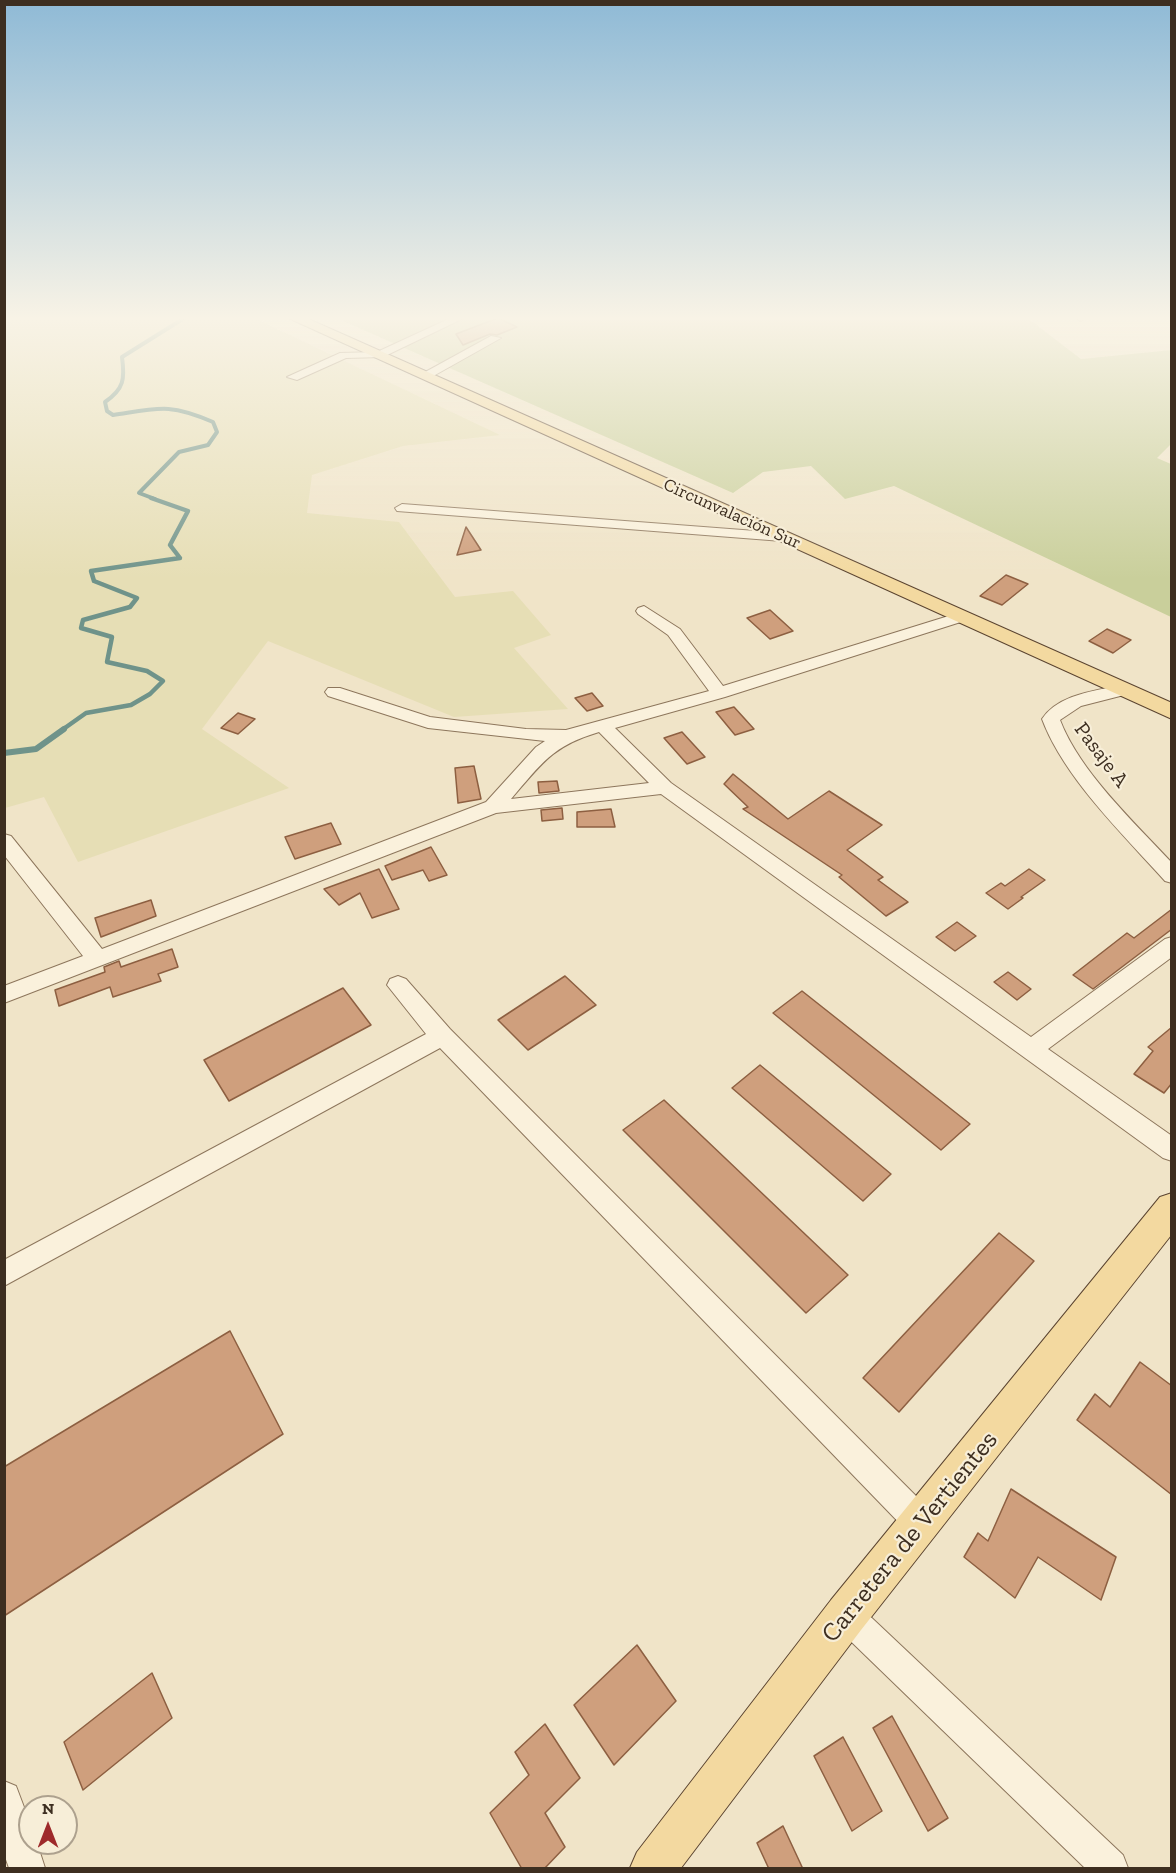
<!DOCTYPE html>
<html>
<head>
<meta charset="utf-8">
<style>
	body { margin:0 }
	#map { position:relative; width:1176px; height:1873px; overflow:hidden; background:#f0e4c8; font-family:"Zilla Slab",serif }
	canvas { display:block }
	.frame { position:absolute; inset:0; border:6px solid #3d2e20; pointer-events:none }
	.north { position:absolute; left:18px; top:1795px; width:60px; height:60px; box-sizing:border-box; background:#f7eed8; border:2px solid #ada18e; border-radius:50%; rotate:0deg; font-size:16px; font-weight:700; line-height:24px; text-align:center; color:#3d2e20 }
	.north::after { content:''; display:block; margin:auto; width:21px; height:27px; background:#9e2a2b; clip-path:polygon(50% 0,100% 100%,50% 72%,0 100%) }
</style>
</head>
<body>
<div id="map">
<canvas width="1176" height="1873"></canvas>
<div class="frame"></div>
<div class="north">N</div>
</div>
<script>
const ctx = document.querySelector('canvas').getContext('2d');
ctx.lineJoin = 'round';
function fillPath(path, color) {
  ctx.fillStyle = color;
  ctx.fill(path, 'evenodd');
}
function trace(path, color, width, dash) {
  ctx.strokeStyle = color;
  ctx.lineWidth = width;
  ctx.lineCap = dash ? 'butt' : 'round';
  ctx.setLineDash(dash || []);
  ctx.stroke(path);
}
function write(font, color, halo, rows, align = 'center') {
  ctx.font = font + ' "Zilla Slab",serif';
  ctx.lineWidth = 4.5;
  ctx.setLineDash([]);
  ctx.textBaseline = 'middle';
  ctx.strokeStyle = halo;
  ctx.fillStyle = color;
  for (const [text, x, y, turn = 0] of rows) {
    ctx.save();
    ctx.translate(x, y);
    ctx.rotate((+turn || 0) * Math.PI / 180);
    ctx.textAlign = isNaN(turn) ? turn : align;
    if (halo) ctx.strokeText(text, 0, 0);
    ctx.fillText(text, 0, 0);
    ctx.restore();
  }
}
fillPath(new Path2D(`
	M5 317H252L500 435 403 446 312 475 307 513 399 522 455 597 513 591 551 635 514 648 568 709 454 717 268 641 202 729 289 788 78 862 44 797 5 808Z`), '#e6deb5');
fillPath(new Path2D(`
	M334 317H1026L1081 359 1171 350V444L1157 458 1171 464V617L894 486 845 499 811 466 763 472 733 493Z`), '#c9cf9b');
trace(new Path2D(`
	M155 499 139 493 179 452 208 445 217 432 213 422C169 403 159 408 113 415L107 411 105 402C124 389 125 379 122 357L186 317`), '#6f938a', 4);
trace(new Path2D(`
	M62 730 86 713 131 705 150 694 163 681 147 671 107 662 112 637 81 628 83 620 130 607 137 598 94 581 91 571 180 558 170 545 188 511 151 498`), '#6f938a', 4.5);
trace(new Path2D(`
	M4 753 36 749 64 729`), '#6f938a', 6);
const building = new Path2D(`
	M498 318 517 327 497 335 490 334 463 345 456 334Z
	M466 527 481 550 457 555Z
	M1006 575 1028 584 1002 605 980 596Z
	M770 610 793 631 770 639 747 618Z
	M1107 629 1131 640 1113 653 1089 641Z
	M592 693 603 706 587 711 575 698Z
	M734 707 754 729 735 735 716 712Z
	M238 713 255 719 238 734 221 728Z
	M682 732 693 744 705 757 687 764 664 738Z
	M474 766 481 799 458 803 455 768Z
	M733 774 788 819 829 791 882 825 847 850 883 877 878 880 908 902 886 916 839 877 842 875 743 809 748 807 724 784Z
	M557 781 559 791 539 793 538 782Z
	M562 808 563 819 542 821 541 810Z
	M611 809 615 827H577V812Z
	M331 823 341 844 295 859 285 837Z
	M431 847 447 875 429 881 423 870 392 880 385 866Z
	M379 869 399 909 372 918 360 893 339 905 324 889Z
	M1029 869 1045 880 1021 897 1023 898 1008 909 986 893 1001 883 1005 886Z
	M151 900 156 916 101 937 95 918Z
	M1172 909V929L1093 989 1073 975 1127 933 1134 938Z
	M957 922 976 936 955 951 936 937Z
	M172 949 178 967 158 974 161 981 113 997 110 987 59 1006 55 990 105 972 104 967 119 961 121 967Z
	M1008 972 1031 989 1017 1000 994 982Z
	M565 976 596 1005 528 1050 498 1020Z
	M343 988 371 1025 229 1101 204 1060Z
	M802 991 970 1124 941 1150 773 1013Z
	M1172 1027V1083L1164 1093 1134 1074 1153 1051 1148 1047Z
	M760 1065 891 1174 863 1201 732 1088Z
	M664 1100 848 1275 806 1313 623 1130Z
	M999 1233 1034 1261 899 1412 863 1378Z
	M230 1331 283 1434 4 1616V1467Z
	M1140 1362 1172 1386V1495L1077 1420 1095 1394 1110 1407Z
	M1011 1489 1116 1557 1101 1600 1038 1557 1015 1598 964 1557 978 1533 988 1541Z
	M637 1645 676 1701 614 1765 574 1705Z
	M152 1673 172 1718 83 1790 64 1742Z
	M892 1716 948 1818 928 1831 873 1728Z
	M545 1724 580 1778 545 1813 565 1847 544 1869H522L490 1813 529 1775 515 1752Z
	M843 1737 882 1811 852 1831 814 1756Z
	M783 1826 803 1869H769L757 1843Z`);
fillPath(building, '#cf9f7d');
trace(building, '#8d5f41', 1.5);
const minor = new Path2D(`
	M453 317H466L383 357 346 358 297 380 287 377 340 353 377 352Z
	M1074 317H1085L1086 318 1081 321Z
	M491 336 501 338 428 379 418 376Z
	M402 504 782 533 789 537 782 541 397 511 395 508Z
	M644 606 680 629 723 686 955 614H967L969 617 967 620 725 697 615 728 671 783 1031 1037 1165 939 1172 937V957L1048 1049 1172 1136V1161L1163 1158 661 794 496 813 4 1003V986L83 956 4 855V834L11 836 102 949 486 802 536 747 545 741 428 728 328 696 325 692 328 688H340L430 717 526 729 566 730 709 691 668 635 638 614 636 611 638 608ZM599 732 649 783 511 799C542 763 552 746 599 732Z
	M1122 685 1130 690 1128 694 1081 706 1060 720C1080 772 1134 822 1172 863V883L1165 881C1123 834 1064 778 1042 719 1059 694 1095 691 1122 685Z
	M398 976 406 979 450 1029 932 1512 936 1523 932 1534 921 1538 910 1534 440 1048 4 1286V1260L426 1034 387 985 390 979Z
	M846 1599 857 1604 1123 1855 1128 1868H1085L835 1626 830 1615 835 1604Z
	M4 1781 16 1786 30 1823V1843H37L45 1868H9L4 1854Z`);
const major = new Path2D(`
	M286 317H304L1172 703V719Z
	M1172 1193V1234L861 1630 681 1868H630L637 1852 831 1600 1160 1197Z`);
trace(minor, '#8d765c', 2);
trace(major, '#5b4430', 2);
fillPath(minor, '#faf1dc');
fillPath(major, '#f3d9a0');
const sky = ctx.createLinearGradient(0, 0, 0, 579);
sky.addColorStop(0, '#8fbad6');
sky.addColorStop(0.55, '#f8f3e6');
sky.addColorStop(1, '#f8f3e600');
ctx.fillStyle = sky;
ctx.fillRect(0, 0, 1176, 579);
write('18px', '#3d2e20', '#f7eed8', [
	["Circunvalación Sur",732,514,24]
]);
write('21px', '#3d2e20', '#f7eed8', [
	["Pasaje A",1101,755,53]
]);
write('26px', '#3d2e20', '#f7eed8', [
	["Carretera de Vertientes",910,1537,-51]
]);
</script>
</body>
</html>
